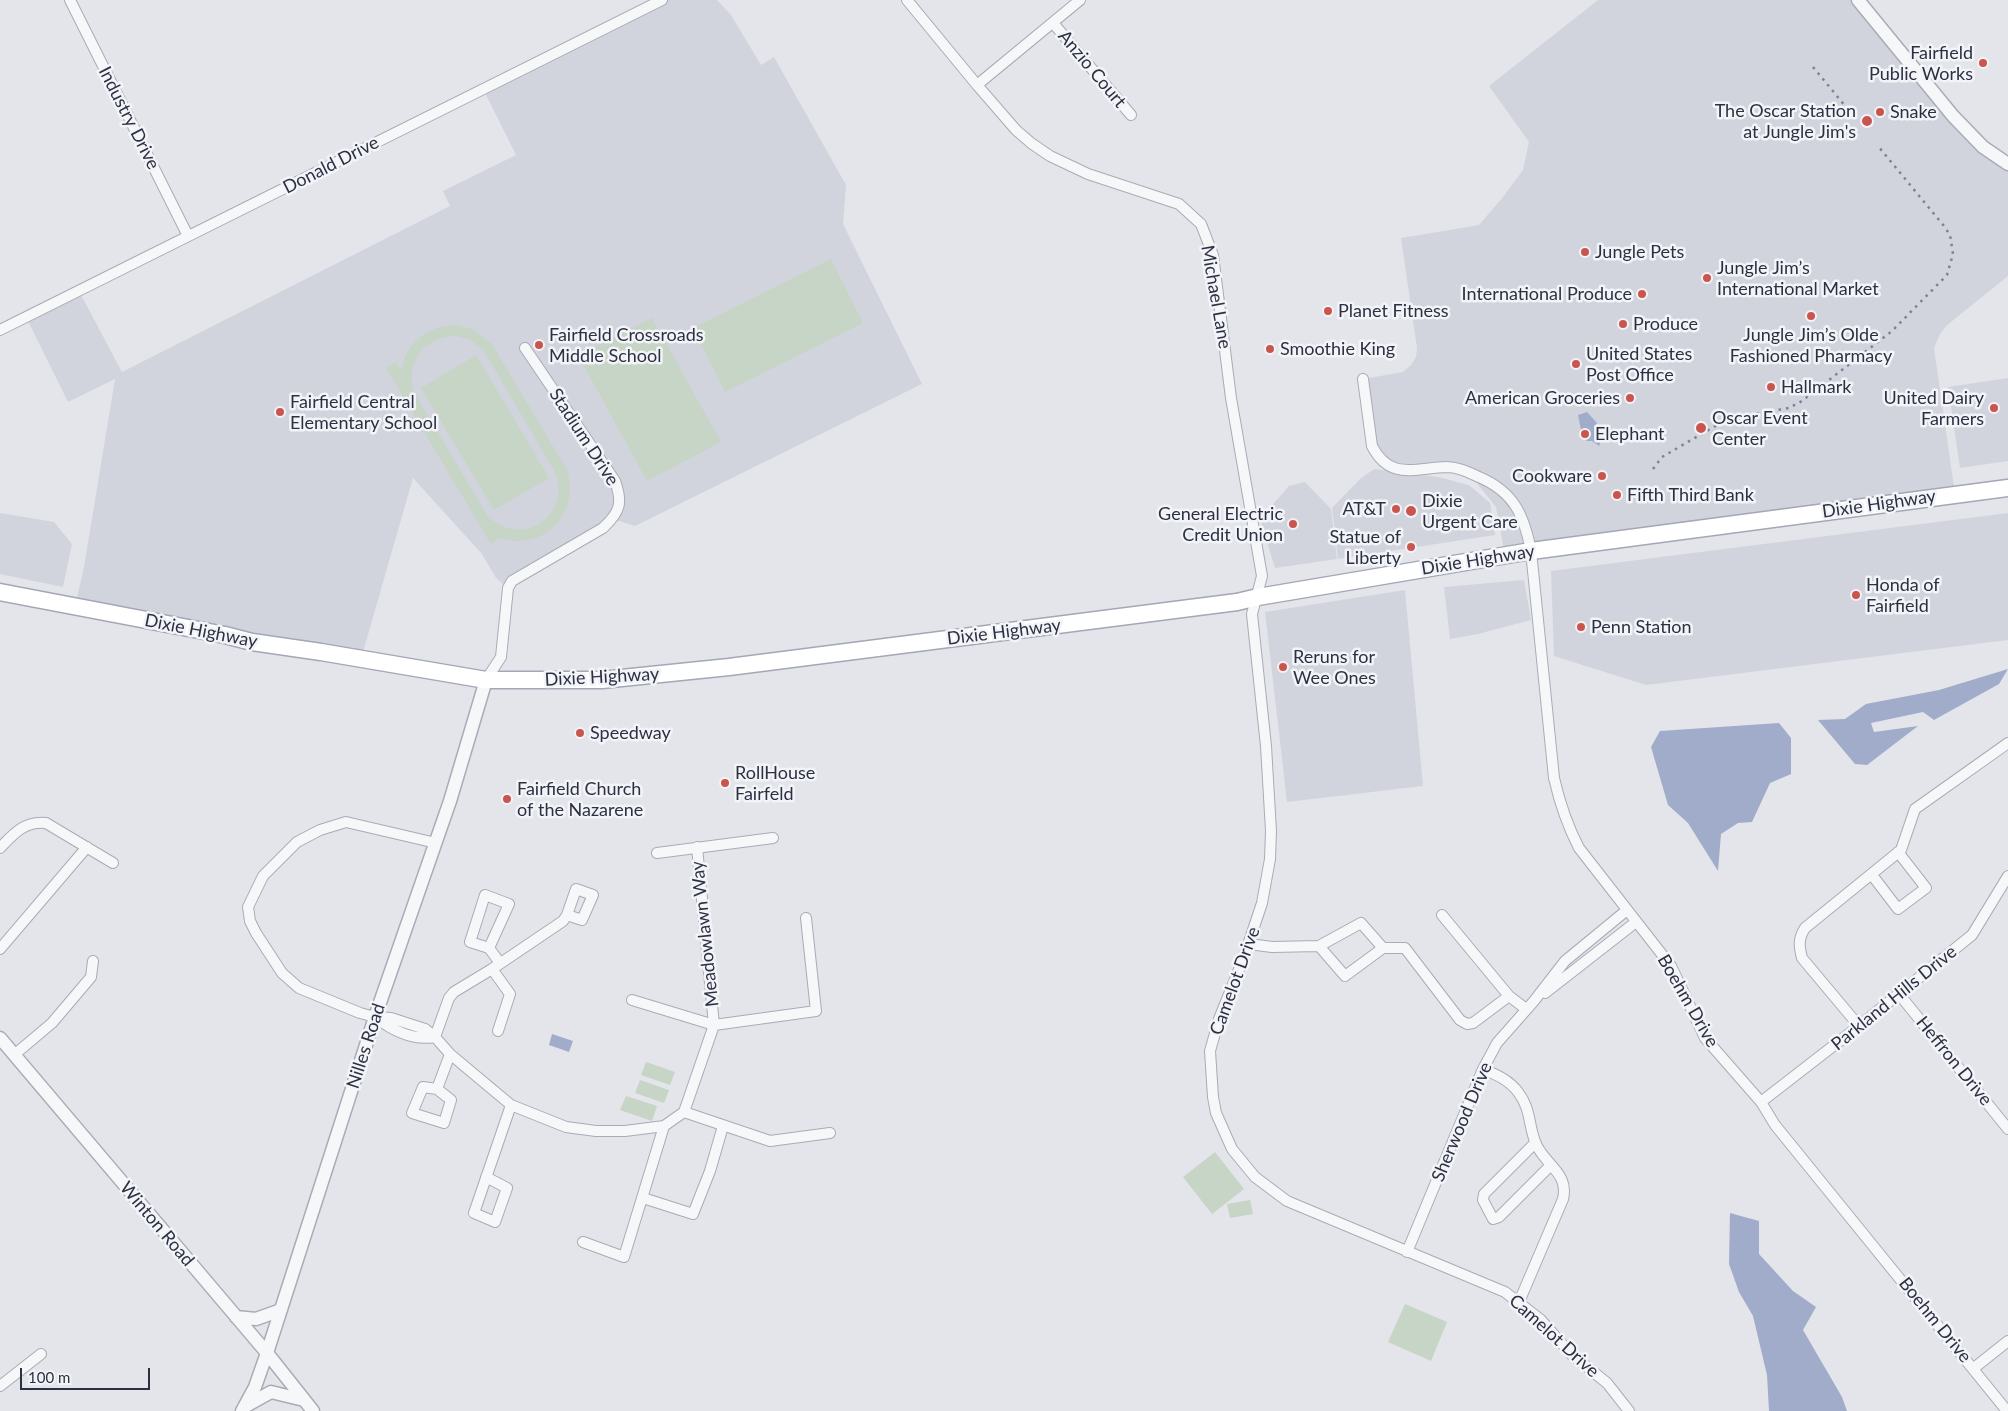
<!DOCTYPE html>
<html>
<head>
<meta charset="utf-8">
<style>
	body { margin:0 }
	#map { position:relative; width:2008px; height:1411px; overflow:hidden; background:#e4e5eb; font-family:Lato,sans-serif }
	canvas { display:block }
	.scale { position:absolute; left:20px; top:1368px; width:130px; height:22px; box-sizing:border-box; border:2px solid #2c3043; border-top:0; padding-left:6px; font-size:15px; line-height:18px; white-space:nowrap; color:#2c3043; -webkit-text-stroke:4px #f3f4f8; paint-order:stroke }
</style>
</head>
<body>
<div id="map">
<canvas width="2008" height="1411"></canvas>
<div class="scale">100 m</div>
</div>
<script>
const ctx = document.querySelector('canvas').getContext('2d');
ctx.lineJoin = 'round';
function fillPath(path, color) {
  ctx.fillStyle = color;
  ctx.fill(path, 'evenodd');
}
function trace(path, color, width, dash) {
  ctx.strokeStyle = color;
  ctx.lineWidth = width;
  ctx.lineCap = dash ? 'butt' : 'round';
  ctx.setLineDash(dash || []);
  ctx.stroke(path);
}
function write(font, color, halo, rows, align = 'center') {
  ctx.font = font + ' Lato,sans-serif';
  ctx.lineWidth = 5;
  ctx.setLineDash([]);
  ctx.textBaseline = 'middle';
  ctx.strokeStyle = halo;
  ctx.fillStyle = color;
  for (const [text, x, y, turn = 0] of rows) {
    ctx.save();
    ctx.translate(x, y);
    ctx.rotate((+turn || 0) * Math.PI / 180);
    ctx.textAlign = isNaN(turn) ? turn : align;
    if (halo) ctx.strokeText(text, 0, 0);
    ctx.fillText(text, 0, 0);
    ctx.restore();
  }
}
fillPath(new Path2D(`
	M662 0H717L731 15 761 65 774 57 846 185 843 224 922 384 635 526 613 519 508 588 496 578 482 554 413 478 361 659 75 606 84 567 115 379 68 402 26 317 79 291 122 372 450 206 443 191 516 155 483 89Z
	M1598 0H1858L1953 116 2008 164V276L1946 326 1939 336 1934 348 1955 494 1505 555 1496 507 1467 471H1405L1377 456 1363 379 1403 372 1411 365 1416 357 1417 348 1401 238 1479 225 1503 197 1523 170 1529 142 1489 86Z
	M2008 378V461L1960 468 1948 387Z
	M1374 469 1438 477 1469 485 1490 503 1495 535 1338 559 1332 508 1360 479Z
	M1305 482 1331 509 1337 559 1275 568 1260 519 1289 486Z
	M0 513 54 522 72 544 63 587 0 574Z
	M2008 513V640L1646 685 1554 656 1551 571Z
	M1524 580 1531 620 1478 634 1450 639 1444 587Z
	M1405 590 1423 786 1287 802 1265 612Z`), '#d2d4dd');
fillPath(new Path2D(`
	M831 259 863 323 725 392 693 328Z
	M652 318 721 442 647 481 578 355Z
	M457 325 473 329 492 344 567 470C580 513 545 552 500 538L491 544 386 368 396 362 401 370C407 342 428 325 457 325ZM456 336 469 339 484 351 556 474C570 518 520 549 487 515L414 392C405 362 425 336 456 336Z
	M476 355 549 478 494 510 421 388Z
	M646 1062 675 1072 670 1085 641 1075Z
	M640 1080 669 1090 664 1103 635 1093Z
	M626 1096 657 1106 652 1121 620 1110Z
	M1215 1152 1244 1189 1212 1214 1183 1177Z
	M1250 1200 1253 1214 1230 1218 1227 1204Z
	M1405 1304 1447 1322 1431 1361 1388 1342Z`), '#c6d5c5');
fillPath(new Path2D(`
	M1587 412 1597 423 1594 428 1599 433 1600 444 1599 446 1592 441H1587L1582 435 1578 415Z
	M2008 669 1999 684 1934 720 1923 712 1871 723 1874 732 1918 726 1867 765 1855 764 1818 720 1845 719 1866 704 1939 690Z
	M1779 723 1791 738V774L1770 783 1752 822 1738 823 1721 834 1718 871 1688 823 1668 805 1651 747 1660 731Z
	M552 1034 573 1041 569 1052 549 1045Z
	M1730 1213 1759 1221V1254L1793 1291 1816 1307 1803 1330 1842 1397 1847 1411H1769L1767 1375 1753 1316 1739 1292 1729 1264Z`), '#a0acc9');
const minor = new Path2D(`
	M70 0 188 236
	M907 0 977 85 1016 130 1031 143 1050 156 1088 174 1179 204 1201 224 1213 255 1231 398 1262 576 1252 614 1266 746 1271 831 1270 859 1262 903 1244 957 1219 1019 1210 1051 1213 1097 1216 1113 1232 1149 1255 1177 1287 1201 1505 1292 1541 1320 1571 1354 1607 1383 1629 1411
	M1053 23 1131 115
	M977 85 1080 0
	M0 330 662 0
	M1363 379 1372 446C1390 481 1415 468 1446 467 1458 467 1468 472 1479 477 1514 492 1524 515 1531 551L1554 778C1560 804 1567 825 1579 848L1671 966 1705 1038 1761 1102 1775 1125 2007 1411
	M486 680 501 657 508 588 512 581 603 528C620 512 623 503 615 481L525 348
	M436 843 346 822 320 830 297 842 263 876 248 907 250 921 256 933 282 973 299 988 360 1013 375 1017 391 1018 425 1029 435 1037 450 1054 511 1105 566 1127 596 1131H625L664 1126 684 1112 714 1025 816 1011 806 918
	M0 848C14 833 25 821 46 823L113 863
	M657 853 773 838
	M1872 875 1898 909 1926 888 1898 852
	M1442 915 1509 996 1526 1009
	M1249 944 1272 947 1319 946
	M489 948 509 904 485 895 470 942 489 948 500 963
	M1383 948 1361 923 1319 946 1345 976 1383 948H1405L1460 1020 1467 1024 1473 1023 1509 996
	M0 949 87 847
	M492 969 510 994 498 1031
	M1545 993 1636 922
	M1899 994 2008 1129
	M632 1000 714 1025 697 847
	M375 1017C393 1031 413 1041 435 1037
	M1859 1026 1802 958C1799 946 1798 939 1805 928L1901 850 1915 809 2008 743
	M435 1037 449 998 454 992 492 969 563 921 567 915 582 920 593 895 576 889 567 915
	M14 1055 52 1023 91 977 93 961
	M1483 1069C1497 1075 1509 1080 1518 1092 1532 1110 1528 1128 1537 1146 1547 1166 1569 1174 1563 1199L1519 1302
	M437 1089 451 1100 444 1123 412 1113 423 1087 437 1089 450 1054
	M1761 1102 1859 1026 1972 935 2008 876
	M684 1112 770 1141 830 1133
	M1535 1143 1484 1194 1483 1200 1493 1219 1499 1217 1551 1165
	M486 1177 507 1188 495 1222 474 1213 511 1105
	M643 1198 693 1214 710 1171 723 1126
	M583 1242 624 1257 664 1126
	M1407 1252 1483 1069 1497 1043 1534 1001 1565 961 1627 910
	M1974 1368 2008 1341
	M0 1386 41 1354`);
const tertiary = new Path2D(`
	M1858 0 1953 116 1983 147 2008 164
	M0 1038 267 1353 313 1411
	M236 1317 256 1319 281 1310
	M244 1407 271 1392 304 1400
	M242 1411 255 1387 267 1353 375 1017 450 801 486 680`);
const primary = new Path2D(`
	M0 592 225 635 252 642 321 652 486 680H602L729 667 1237 602 1258 597 1531 551 2008 488`);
trace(minor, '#a9abb5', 12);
trace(tertiary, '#a9abb5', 15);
trace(primary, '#a3a7b6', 19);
trace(minor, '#f6f7f9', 10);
trace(tertiary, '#f6f7f9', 12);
trace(primary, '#fff', 16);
trace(new Path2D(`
	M1813 67 1846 107
	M1653 469 1662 457 1724 421 1737 417 1789 408 1802 401 1892 331 1947 275 1953 254 1950 235 1944 226 1878 146`), '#7d8294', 2.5, [2.5, 5]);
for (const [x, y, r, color] of [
	[1983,63,5,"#ca544e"],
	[1880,112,5,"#ca544e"],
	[1867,121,6,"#ca544e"],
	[1585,252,5,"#ca544e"],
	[1707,278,5,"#ca544e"],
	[1642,294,5,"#ca544e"],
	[1328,311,5,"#ca544e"],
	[1811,316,5,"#ca544e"],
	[1623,324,5,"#ca544e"],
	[539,345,5,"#ca544e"],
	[1270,349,5,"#ca544e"],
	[1576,364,5,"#ca544e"],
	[1771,387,5,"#ca544e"],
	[1630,398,5,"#ca544e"],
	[1994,408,5,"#ca544e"],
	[280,412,5,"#ca544e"],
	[1701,428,6,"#ca544e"],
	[1585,434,5,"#ca544e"],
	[1602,476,5,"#ca544e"],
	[1617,495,5,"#ca544e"],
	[1396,509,5,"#ca544e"],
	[1411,511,6,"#ca544e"],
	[1293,524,5,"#ca544e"],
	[1411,547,5,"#ca544e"],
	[1856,595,5,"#ca544e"],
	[1581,627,5,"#ca544e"],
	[1283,667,5,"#ca544e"],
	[580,733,5,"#ca544e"],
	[725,783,5,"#ca544e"],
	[507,799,5,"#ca544e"]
]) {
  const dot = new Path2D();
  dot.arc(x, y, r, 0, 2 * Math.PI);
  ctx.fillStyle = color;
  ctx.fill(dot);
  trace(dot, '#f3f4f8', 2);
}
write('18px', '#2c3043', '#f3f4f8', [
	["Fairfield",1973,53,"right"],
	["Public Works",1973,74,"right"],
	["The Oscar Station",1856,111,"right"],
	["at Jungle Jim's",1856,132,"right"],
	["Snake",1890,112],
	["Jungle Pets",1595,252],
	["Jungle Jim’s",1717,268],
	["International Market",1717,289],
	["International Produce",1632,294,"right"],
	["Planet Fitness",1338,311],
	["Produce",1633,324],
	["Fairfield Crossroads",549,335],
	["Middle School",549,356],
	["Jungle Jim’s Olde",1811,335,"center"],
	["Fashioned Pharmacy",1811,356,"center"],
	["Smoothie King",1280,349],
	["United States",1586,354],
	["Post Office",1586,375],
	["Hallmark",1781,387],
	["American Groceries",1620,398,"right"],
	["United Dairy",1984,398,"right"],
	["Farmers",1984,419,"right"],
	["Fairfield Central",290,402],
	["Elementary School",290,423],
	["Oscar Event",1712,418],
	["Center",1712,439],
	["Elephant",1595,434],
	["Cookware",1592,476,"right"],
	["Fifth Third Bank",1627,495],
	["Dixie",1422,501],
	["Urgent Care",1422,522],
	["AT&T",1386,509,"right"],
	["General Electric",1283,514,"right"],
	["Credit Union",1283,535,"right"],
	["Statue of",1401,537,"right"],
	["Liberty",1401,558,"right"],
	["Honda of",1866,585],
	["Fairfield",1866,606],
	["Penn Station",1591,627],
	["Reruns for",1293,657],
	["Wee Ones",1293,678],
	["Speedway",590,733],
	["RollHouse",735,773],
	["Fairfeld",735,794],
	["Fairfield Church",517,789],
	["of the Nazarene",517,810]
], 'left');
write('18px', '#2c3043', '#f3f4f8', [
	["Anzio Court",1092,69,50],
	["Industry Drive",129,118,63],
	["Donald Drive",331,165,-27],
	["Michael Lane",1216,297,80],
	["Stadium Drive",584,437,57],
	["Dixie Highway",1879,504,-8],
	["Dixie Highway",1478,560,-9],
	["Dixie Highway",201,631,11],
	["Dixie Highway",1004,632,-7],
	["Dixie Highway",602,677,-3],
	["Meadowlawn Way",705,934,-96],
	["Camelot Drive",1235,981,-70],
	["Parkland Hills Drive",1894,998,-39],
	["Boehm Drive",1688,1001,60],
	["Nilles Road",366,1046,-72],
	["Heffron Drive",1954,1061,51],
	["Sherwood Drive",1462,1122,-67],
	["Winton Road",157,1224,50],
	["Boehm Drive",1935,1320,51],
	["Camelot Drive",1554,1336,42]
]);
</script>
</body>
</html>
